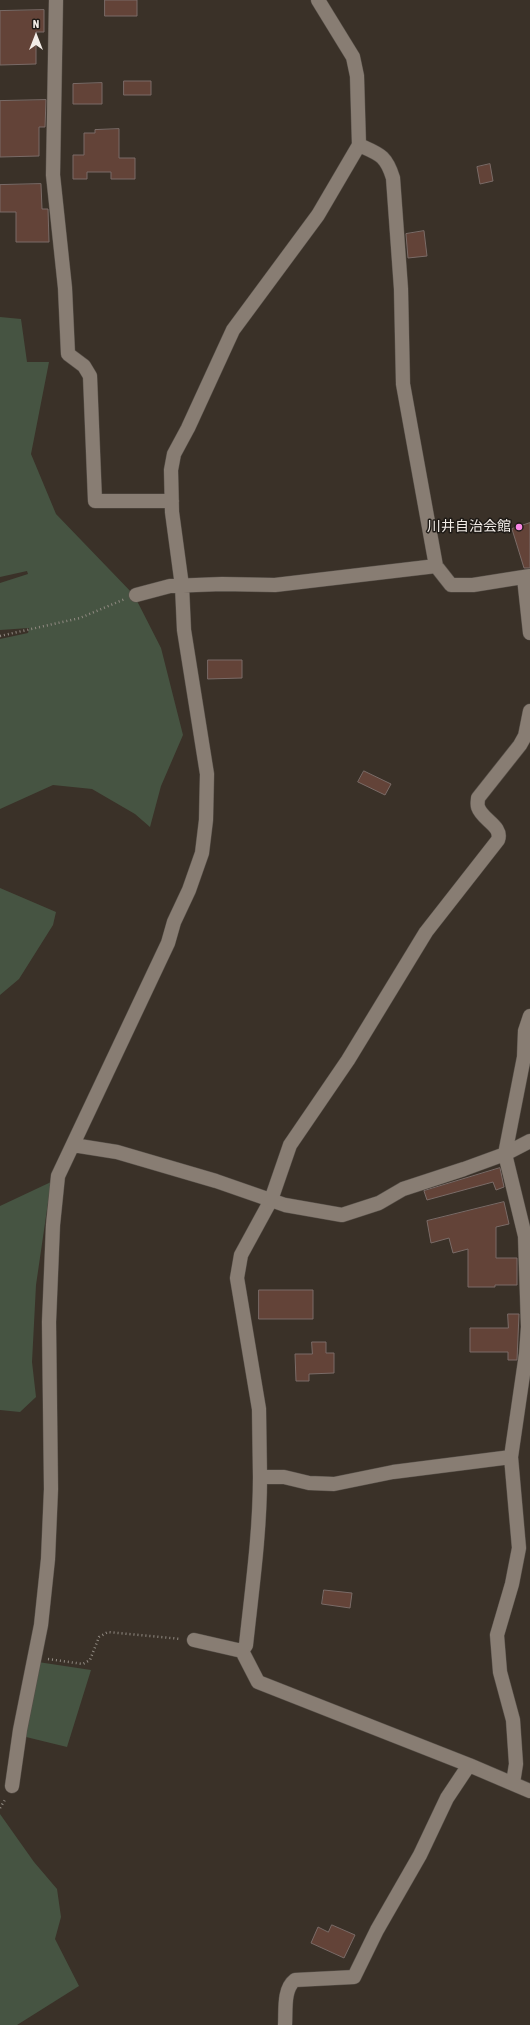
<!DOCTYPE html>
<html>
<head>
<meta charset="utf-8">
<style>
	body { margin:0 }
	#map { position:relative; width:530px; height:2025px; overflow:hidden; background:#3a3128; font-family:"Asap Condensed",sans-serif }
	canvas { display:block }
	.north { position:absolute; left:16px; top:16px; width:40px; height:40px; -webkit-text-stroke:3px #1e1a16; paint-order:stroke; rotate:0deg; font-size:11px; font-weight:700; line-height:16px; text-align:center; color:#f2ece7 }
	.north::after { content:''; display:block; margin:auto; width:14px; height:18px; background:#f2ece7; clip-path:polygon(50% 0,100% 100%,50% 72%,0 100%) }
</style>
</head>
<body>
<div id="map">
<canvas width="530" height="2025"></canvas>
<div class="north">N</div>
</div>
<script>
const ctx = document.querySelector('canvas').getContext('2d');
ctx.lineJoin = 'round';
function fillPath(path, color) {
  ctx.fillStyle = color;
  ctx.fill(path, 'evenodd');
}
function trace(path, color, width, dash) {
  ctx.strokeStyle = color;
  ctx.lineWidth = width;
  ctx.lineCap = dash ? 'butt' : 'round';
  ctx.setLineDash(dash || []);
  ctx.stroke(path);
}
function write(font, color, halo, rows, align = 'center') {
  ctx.font = font + ' "Asap Condensed","Noto Sans JP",sans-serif';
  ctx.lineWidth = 3;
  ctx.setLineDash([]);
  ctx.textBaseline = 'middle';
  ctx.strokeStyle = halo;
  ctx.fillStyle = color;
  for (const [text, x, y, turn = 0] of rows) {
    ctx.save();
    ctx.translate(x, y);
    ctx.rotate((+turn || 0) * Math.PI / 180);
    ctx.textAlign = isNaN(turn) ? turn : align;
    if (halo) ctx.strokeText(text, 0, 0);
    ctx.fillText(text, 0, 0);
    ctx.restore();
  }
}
fillPath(new Path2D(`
	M0 317 21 319 27 362H49L31 454 56 514 134 595 161 648 183 735 161 786 150 827 135 814 92 789 53 785 0 809V639L28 633 29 628 0 630V583L28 574 27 571 0 577Z
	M0 888 56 912 53 925 19 979 0 995Z
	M51 1182 36 1285 32 1362 36 1397 20 1412 0 1410V1206Z
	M38 1662 91 1670 67 1747 22 1736Z
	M0 1814 34 1862 57 1889 61 1917 55 1939 79 1986 17 2025H0Z`), '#465442');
const building = new Path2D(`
	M105 0H137V16H105Z
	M44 10V32H36V64L0 65V11Z
	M124 81H151V95H124Z
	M102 83V104H73V84Z
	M46 100 45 127H39V156L0 157V101Z
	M119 129V158H135V179H111V172H87V179H73V155H84V133H95V130Z
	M490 164 493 181 480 184 477 167Z
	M41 184 42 209H48L49 242H16V212H0V185Z
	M424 231 427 256 408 258 406 234Z
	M530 523V568H524L512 529Z
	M208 660H242V678L208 679Z
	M364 771 391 784 385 795 358 782Z
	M500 1168 504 1187 496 1190 493 1182 427 1200 424 1191Z
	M504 1202 509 1224 496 1227V1258H517V1285H495V1287H468V1249L453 1253 449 1238 431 1243 427 1221Z
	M259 1290H313V1319H259Z
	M508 1314H519L517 1360H508V1352H470V1328H508Z
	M312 1342H326V1353H334V1373L309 1374V1381H296L295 1354H312Z
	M324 1590 352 1593 350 1608 322 1604Z
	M332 1925 355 1935 344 1958 311 1943 318 1927 328 1932Z`);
fillPath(building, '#634338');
trace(building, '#7a6b67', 1);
const minor = new Path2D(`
	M56 0 53 175 65 288 68 354 84 366 90 376 95 501H172
	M359 145C379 154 386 155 393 178L401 289 403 384 436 566 451 585H473L530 576
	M524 578 530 633
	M136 595 170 586 222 584 275 585 436 566
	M73 1145 117 1152 216 1181 285 1205 342 1215 379 1203 403 1189 464 1169 505 1154 530 1141
	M260 1477 259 1409 237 1278 241 1255 271 1200 290 1145 348 1060 426 932 498 840C503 826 482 820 478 807 477 805 478 800 478 798L520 745 525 736 530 711
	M194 1640 242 1651 258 1682 469 1765 530 1791
	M242 1651 246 1645C252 1589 260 1533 260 1477H284L309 1483 334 1484 393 1472 511 1457
	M513 1783 516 1764 513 1720 500 1672 497 1635 512 1584 519 1548 511 1457 526 1354 528 1327 525 1236 505 1154 524 1057 525 1031 530 1016
	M12 1786 20 1730 41 1625 48 1559 51 1489 49 1322 53 1225 58 1176 168 943 174 922 189 890 202 853 206 820 207 774 184 630 182 586 172 512 171 470 174 454 188 428 233 330 318 215 359 145 357 76 353 57 318 0
	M285 2025C286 2011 283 1989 295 1980L354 1977 377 1930 420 1855 447 1798 469 1765`);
trace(minor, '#575049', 15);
trace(new Path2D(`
	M0 636 80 618 125 599
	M48 1659 83 1664 90 1660 99 1637 108 1632 181 1639
	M0 1808 6 1798`), '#918a82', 2.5, [1, 3]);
trace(minor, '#887d73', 14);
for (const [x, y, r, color] of [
	[519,527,4,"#fb87e6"]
]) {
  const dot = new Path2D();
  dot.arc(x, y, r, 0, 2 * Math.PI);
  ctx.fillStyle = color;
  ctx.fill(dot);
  trace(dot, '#1e1a16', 1.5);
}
write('14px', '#f2ece7', '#1e1a16', [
	["川井自治会館",511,527]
], 'right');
</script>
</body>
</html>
